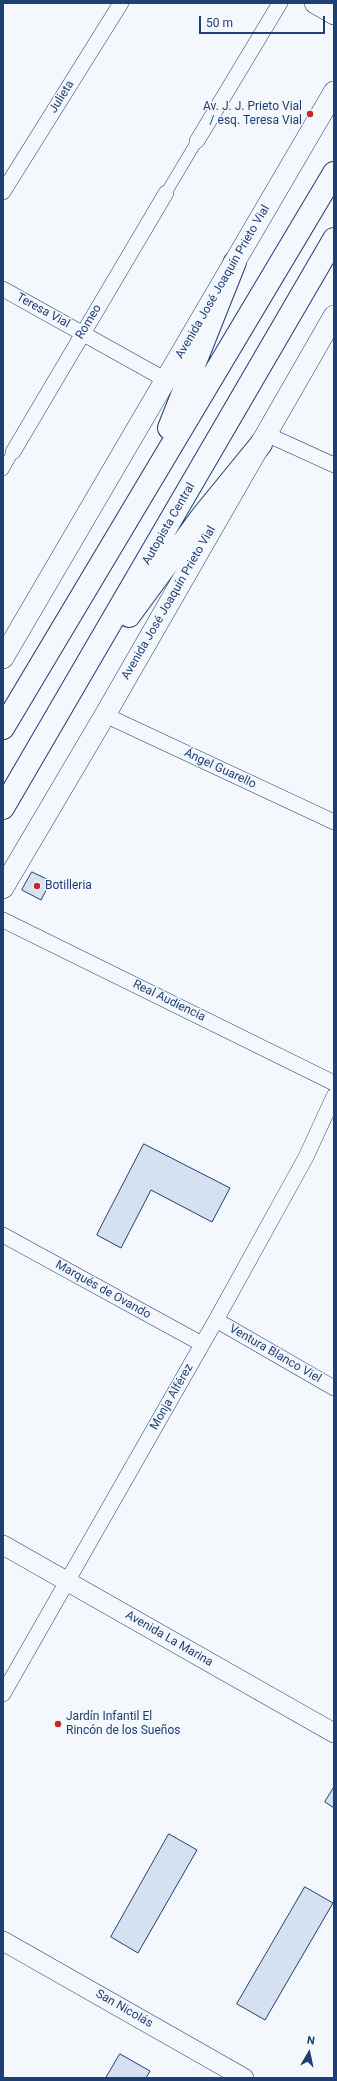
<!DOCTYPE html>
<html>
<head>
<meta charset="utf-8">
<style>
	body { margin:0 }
	#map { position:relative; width:337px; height:2081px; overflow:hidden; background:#f4f7fb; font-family:Roboto,sans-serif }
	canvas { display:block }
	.frame { position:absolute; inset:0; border:4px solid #1d3f73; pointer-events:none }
	.north { position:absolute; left:289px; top:2033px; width:40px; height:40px; -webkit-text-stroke:3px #f4f7fb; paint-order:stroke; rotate:9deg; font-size:11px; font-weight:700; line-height:16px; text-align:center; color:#1d3f73 }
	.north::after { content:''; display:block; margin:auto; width:14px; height:18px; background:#1d3f73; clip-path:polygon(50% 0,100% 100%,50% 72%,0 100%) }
	.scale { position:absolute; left:199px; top:16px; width:126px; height:18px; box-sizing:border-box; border:2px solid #1d3f73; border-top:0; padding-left:5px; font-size:12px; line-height:14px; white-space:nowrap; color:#1d3f73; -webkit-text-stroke:3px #f4f7fb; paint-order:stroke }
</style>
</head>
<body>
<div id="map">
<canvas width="337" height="2081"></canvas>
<div class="frame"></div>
<div class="north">N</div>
<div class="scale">50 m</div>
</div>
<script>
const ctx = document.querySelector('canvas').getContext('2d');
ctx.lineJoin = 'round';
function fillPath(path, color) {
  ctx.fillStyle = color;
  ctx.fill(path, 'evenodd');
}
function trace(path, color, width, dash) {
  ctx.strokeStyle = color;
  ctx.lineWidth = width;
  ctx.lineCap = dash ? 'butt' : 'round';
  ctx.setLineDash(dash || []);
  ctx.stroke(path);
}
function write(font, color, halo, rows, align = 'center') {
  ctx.font = font + ' Roboto,sans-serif';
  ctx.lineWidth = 3;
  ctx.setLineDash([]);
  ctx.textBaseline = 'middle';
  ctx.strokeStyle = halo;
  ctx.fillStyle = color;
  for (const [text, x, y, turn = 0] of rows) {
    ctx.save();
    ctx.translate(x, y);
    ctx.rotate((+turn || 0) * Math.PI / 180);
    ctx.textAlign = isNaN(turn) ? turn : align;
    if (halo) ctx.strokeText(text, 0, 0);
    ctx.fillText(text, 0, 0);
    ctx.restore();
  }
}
const building = new Path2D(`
	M32 872 51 881 41 900 22 890Z
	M144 1144 230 1188 212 1222 151 1190 121 1248 97 1235Z
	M334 1787V1808L325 1802Z
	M169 1834 197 1850 138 1953 111 1937Z
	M305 1887 333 1903 265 2020 237 2004Z
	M120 2054 150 2071 146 2078H106Z`);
fillPath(building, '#d5e0f0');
trace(building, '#1d3f73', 1);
const pedestrian = new Path2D(`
	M166 193 197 141
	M3 470 13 452`);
const minor = new Path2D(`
	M197 141 280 3
	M3 192 121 3
	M3 289 166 380
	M266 434 334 465
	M13 452 166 193
	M105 715 334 822
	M3 920 334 1083
	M3 1235 202 1344
	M216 1320 334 1388
	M3 1694 216 1320 306 1157 334 1096`);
const tertiary = new Path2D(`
	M3 1545 334 1733
	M3 1941 244 2078`);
const secondary = new Path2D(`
	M315 3 334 14
	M3 658 334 92
	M3 888 105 715 334 316`);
const motorway = new Path2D(`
	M169 428 235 262
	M129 616 203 515 261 444
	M3 728 334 173
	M3 808 334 239`);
trace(pedestrian, '#1d3f73', 12);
trace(minor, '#1d3f73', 16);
trace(tertiary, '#1d3f73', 20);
trace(secondary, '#1d3f73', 22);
trace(motorway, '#1d3f73', 24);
trace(pedestrian, '#f4f7fb', 11);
trace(minor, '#f4f7fb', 15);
trace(tertiary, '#f4f7fb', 19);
trace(secondary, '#f4f7fb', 21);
trace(motorway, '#f4f7fb', 22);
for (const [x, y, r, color] of [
	[310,114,4,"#c62828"],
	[37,886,4,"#c62828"],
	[58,1724,4,"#c62828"]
]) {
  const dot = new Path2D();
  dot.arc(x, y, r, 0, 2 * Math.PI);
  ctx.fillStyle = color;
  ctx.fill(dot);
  trace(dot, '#f4f7fb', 1.5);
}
write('12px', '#1d3f73', '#f4f7fb', [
	["Julieta",62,97,-58],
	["Avenida José Joaquín Prieto Vial",223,282,-60],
	["Teresa Vial",43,311,29],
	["Romeo",89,322,-59],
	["Autopista Central",169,524,-60],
	["Avenida José Joaquín Prieto Vial",169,603,-60],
	["Ángel Guarello",220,769,25],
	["Real Audiencia",169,1001,26],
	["Marqués de Ovando",103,1290,29],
	["Ventura Blanco Viel",275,1354,30],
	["Monja Alférez",172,1397,-60],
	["Avenida La Marina",169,1639,30],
	["San Nicolás",124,2009,30]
]);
write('12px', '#1d3f73', '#f4f7fb', [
	["Av. J. J. Prieto Vial",302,107,"right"],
	["/ esq. Teresa Vial",302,121,"right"],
	["Botilleria",45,886],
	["Jardín Infantil El",66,1717],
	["Rincón de los Sueños",66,1731]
], 'left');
</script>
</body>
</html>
